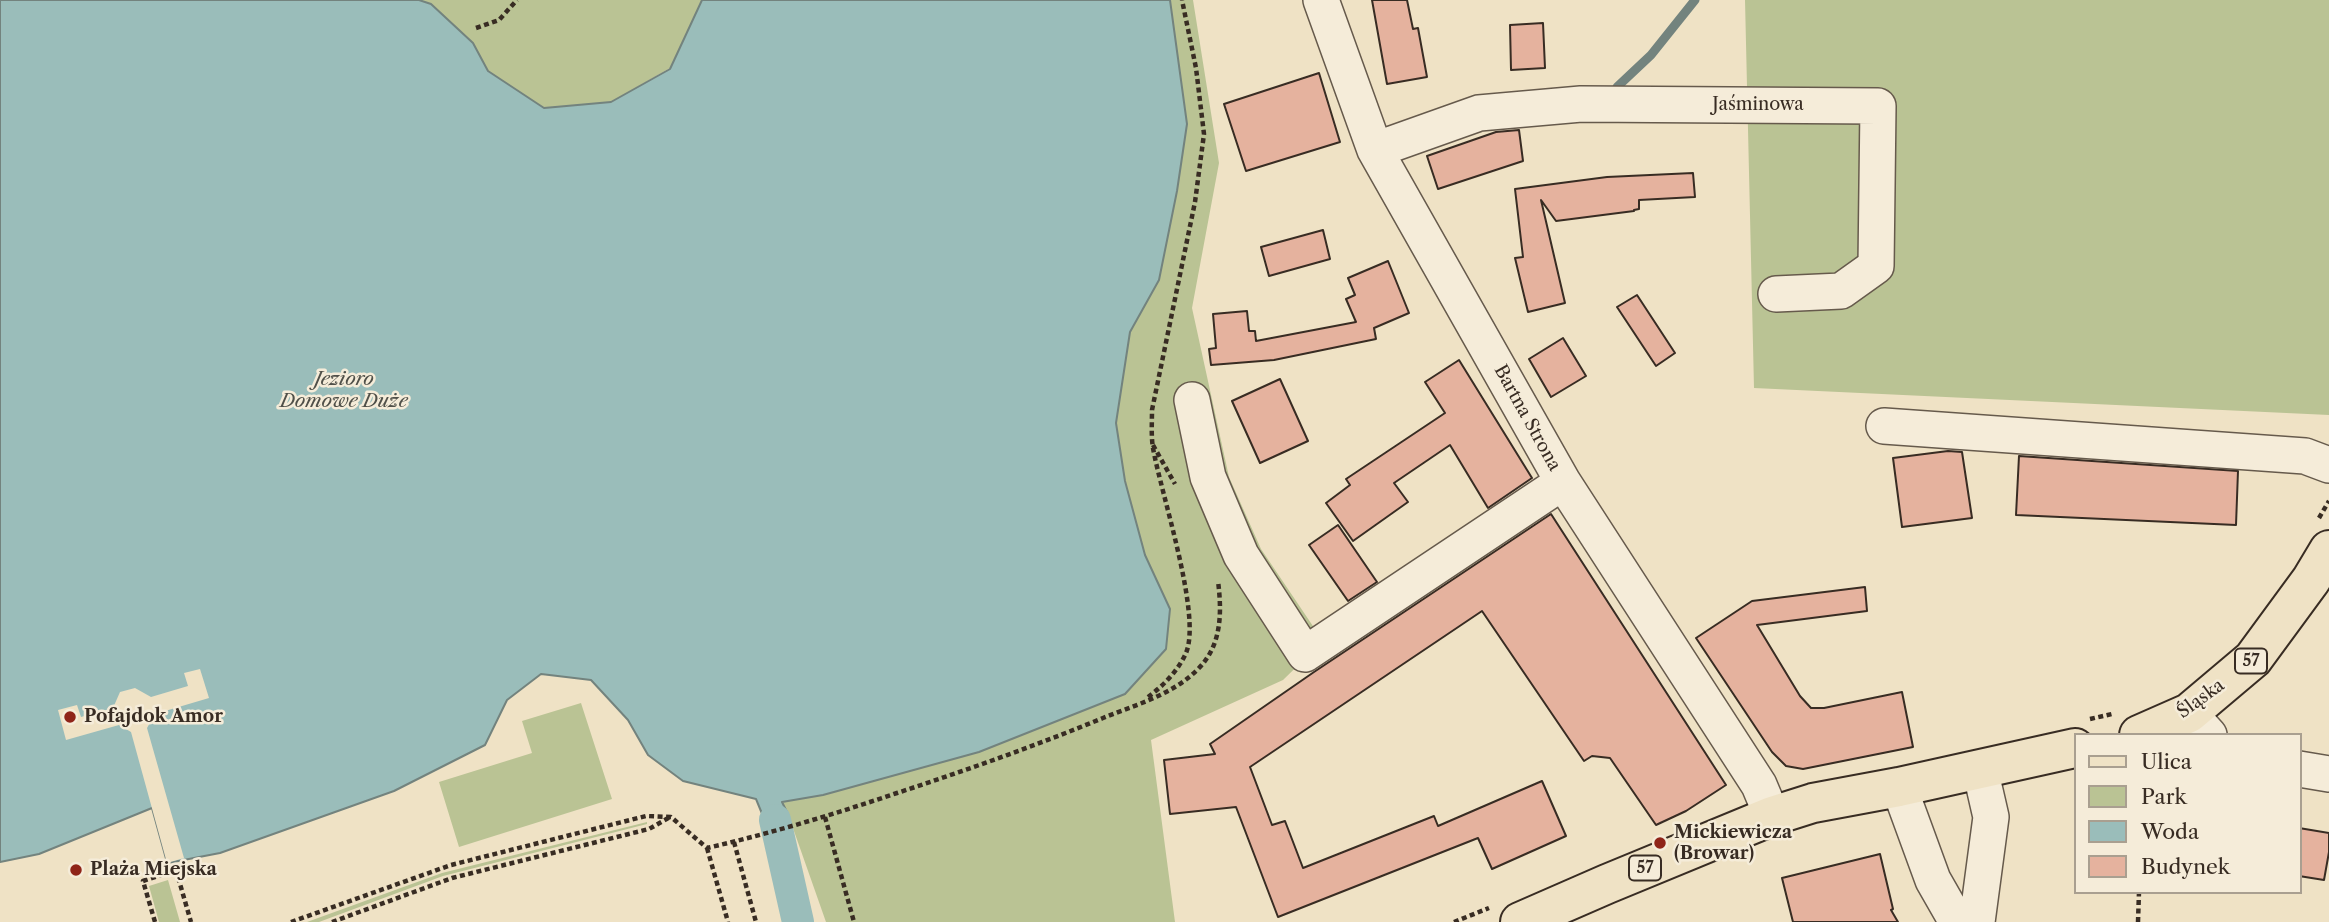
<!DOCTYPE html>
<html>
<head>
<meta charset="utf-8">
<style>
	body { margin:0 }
	#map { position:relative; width:2329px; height:922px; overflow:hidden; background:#efe2c5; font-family:"Libre Caslon Text",serif }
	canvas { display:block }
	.legend { position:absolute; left:2074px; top:733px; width:228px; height:161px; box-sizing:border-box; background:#f5ecd9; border:2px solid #a99f90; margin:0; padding:9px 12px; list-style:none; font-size:21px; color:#382c23 }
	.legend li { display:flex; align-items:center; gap:14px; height:35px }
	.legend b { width:35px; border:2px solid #a99f90 }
</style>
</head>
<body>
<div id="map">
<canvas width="2329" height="922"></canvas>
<ul class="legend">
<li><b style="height:9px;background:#efe2c5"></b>Ulica</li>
<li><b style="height:19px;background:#bac394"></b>Park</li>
<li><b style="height:19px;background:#9abdba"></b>Woda</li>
<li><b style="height:19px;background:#e5b29e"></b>Budynek</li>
</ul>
</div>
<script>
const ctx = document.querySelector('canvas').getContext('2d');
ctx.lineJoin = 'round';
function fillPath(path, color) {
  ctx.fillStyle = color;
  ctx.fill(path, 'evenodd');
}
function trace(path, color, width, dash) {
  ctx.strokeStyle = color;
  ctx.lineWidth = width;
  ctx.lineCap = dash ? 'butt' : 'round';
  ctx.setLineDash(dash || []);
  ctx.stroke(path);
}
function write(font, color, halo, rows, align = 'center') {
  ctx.font = font + ' "Libre Caslon Text",serif';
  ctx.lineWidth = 5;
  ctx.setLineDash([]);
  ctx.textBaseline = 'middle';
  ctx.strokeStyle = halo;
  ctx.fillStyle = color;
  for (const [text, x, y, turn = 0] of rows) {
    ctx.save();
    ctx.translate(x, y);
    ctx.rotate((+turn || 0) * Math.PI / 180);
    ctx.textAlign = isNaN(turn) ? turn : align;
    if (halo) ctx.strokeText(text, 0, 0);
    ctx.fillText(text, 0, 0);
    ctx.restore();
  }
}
fillPath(new Path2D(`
	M419 0H702L670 68 611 102 544 108 488 71 473 43 431 4Z
	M1170 0H1193L1219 163 1192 308 1229 477 1261 549 1323 641 1283 680 1151 740 1175 922H826L788 814 782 802 823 795 979 752 1125 694 1170 609 1145 555 1125 481 1116 424 1130 332 1159 280Z
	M1745 0H2329V415L1754 388Z
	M581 703 612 799 459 847 439 782 532 753 522 721Z
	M647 822V824L443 876 319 922H307L442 873Z
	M168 880 180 922H159L149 886Z`), '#bac394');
const water = new Path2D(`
	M0 0H419L431 4 473 43 488 71 544 108 611 102 670 69 702 0H1170L1187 124 1177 191 1159 280 1130 332 1116 423 1125 481 1145 555 1170 609 1166 649 1125 694 979 752 823 795 782 802 788 814 775 820 765 821 756 799 683 781 648 755 628 720 591 680 541 674 507 700 485 745 394 791 220 853 168 863V866L152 808 39 854 0 862Z`);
fillPath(water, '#9abdba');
trace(water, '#73837e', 2);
fillPath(new Path2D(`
	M200 669 209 698 155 714 147 728 184 858 167 863 131 732 119 725 66 740 58 710 77 705 81 717 113 708 120 692 135 688 151 697 188 686 184 673Z`), '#efe2c5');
trace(new Path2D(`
	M1617 87 1651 55 1695 0`), '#73837e', 9);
trace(new Path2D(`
	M775 820 798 922`), '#9abdba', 32);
const building = new Path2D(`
	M1372 0H1407L1413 29 1418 28 1427 77 1387 84Z
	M1543 23 1545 68 1511 70 1510 25Z
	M1319 73 1340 142 1246 171 1224 104Z
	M1519 130 1523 161 1438 189 1427 156 1496 132Z
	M1693 173 1695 197 1639 200V209L1634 210V211L1556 221 1541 200 1565 303 1528 312 1515 258 1523 257 1515 189 1607 177Z
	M1323 230 1330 259 1269 276 1261 247Z
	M1388 261 1409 313 1374 328 1376 339 1274 360 1211 365 1209 349 1216 348 1213 314 1247 311 1249 331H1255L1256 341 1356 322 1346 299 1355 295 1348 278Z
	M1637 295 1675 353 1656 366 1617 307Z
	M1563 338 1586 376 1551 397 1529 359Z
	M1459 360 1532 478 1488 508 1450 445 1394 483 1408 502 1353 541 1326 503 1350 485 1346 479 1445 413 1425 382Z
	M1280 379 1308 441 1260 463 1232 401Z
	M1948 451 1962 452 1972 518 1902 527 1893 458Z
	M2019 456 2238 471 2236 525 2016 515Z
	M1551 514 1726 785 1686 811 1656 825 1610 758 1592 756 1584 761 1482 611 1250 767 1272 825 1285 821 1303 868 1434 816 1438 826 1542 781 1566 836 1492 869 1478 838 1278 917 1236 807 1170 814 1164 760 1215 754 1210 744 1314 672Z
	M1338 525 1377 582 1348 601 1309 545Z
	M1865 587 1867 611 1757 625 1800 696 1811 708H1824L1902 692 1913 747 1803 769 1786 766 1772 752 1696 638 1752 601Z
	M2299 828 2329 833V852L2324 880 2299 876Z
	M1880 854 1893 909 1891 910 1898 922H1793L1782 878Z`);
fillPath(building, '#e5b29e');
trace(building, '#382c23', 2);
const minor = new Path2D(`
	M1321 0 1375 150 1563 482 1759 785 1772 816
	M1375 150 1479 113 1581 104 1878 106 1876 266 1841 291 1776 294
	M1192 400 1208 477 1241 555 1305 654 1563 482
	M1884 426 2305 456 2329 465
	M2189 713 2209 735
	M2299 769 2329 774
	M1899 787 1933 880 1957 922
	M1977 922 1991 817 1980 769`);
const major = new Path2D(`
	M2139 735 2189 713 2253 659 2311 580 2329 550
	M1520 922 1607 884 1772 816 1813 803 1899 787 2075 748`);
trace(minor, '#665a4c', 38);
trace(major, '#382c23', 42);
trace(new Path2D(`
	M476 28 499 20 517 0
	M1153 445 1175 484
	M2319 518 2329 501
	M1148 697C1163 686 1178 671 1186 653 1202 615 1161 494 1153 448 1151 436 1152 423 1152 410L1195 202 1204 134 1196 68 1182 0
	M2090 719 2112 714
	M825 817 854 922
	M734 842 756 922
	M707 848 728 922
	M155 922 143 881 176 870 191 922
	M291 922 451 865 646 816 671 817 707 848C772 833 835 814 897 793 967 770 1035 746 1103 718 1135 705 1172 695 1197 670 1222 646 1222 613 1218 581
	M332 922 452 878 649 829 670 817
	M1454 922 1489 908
	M2138 922 2139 892`), '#382c23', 4.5, [5, 3.5]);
trace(minor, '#f5ecd9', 35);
trace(major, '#efe2c5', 38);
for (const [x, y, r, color] of [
	[70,717,7,"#8f2418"],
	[1660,843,7,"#8f2418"],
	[76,870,7,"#8f2418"]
]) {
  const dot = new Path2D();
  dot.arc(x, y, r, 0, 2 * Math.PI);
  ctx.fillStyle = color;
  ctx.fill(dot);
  trace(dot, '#f5ecd9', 2.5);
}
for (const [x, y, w] of [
	[2251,661,32],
	[1645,868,32]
]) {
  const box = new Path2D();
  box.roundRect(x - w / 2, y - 12.5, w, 25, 5);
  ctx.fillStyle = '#f5ecd9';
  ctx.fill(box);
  trace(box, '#382c23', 2);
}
write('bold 16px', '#382c23', null, [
	["57",2251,661],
	["57",1645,868]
]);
write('18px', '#382c23', '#f5ecd9', [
	["Jaśminowa",1758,105],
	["Bartna Strona",1527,418,61],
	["Śląska",2201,699,-36]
]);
write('bold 18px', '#382c23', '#f5ecd9', [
	["Pofajdok Amor",84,717],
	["Mickiewicza",1674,833],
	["(Browar)",1674,854],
	["Plaża Miejska",90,870]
], 'left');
write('italic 19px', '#505049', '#f5ecd9', [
	["Jezioro",344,380],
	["Domowe Duże",344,402]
]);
</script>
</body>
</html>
